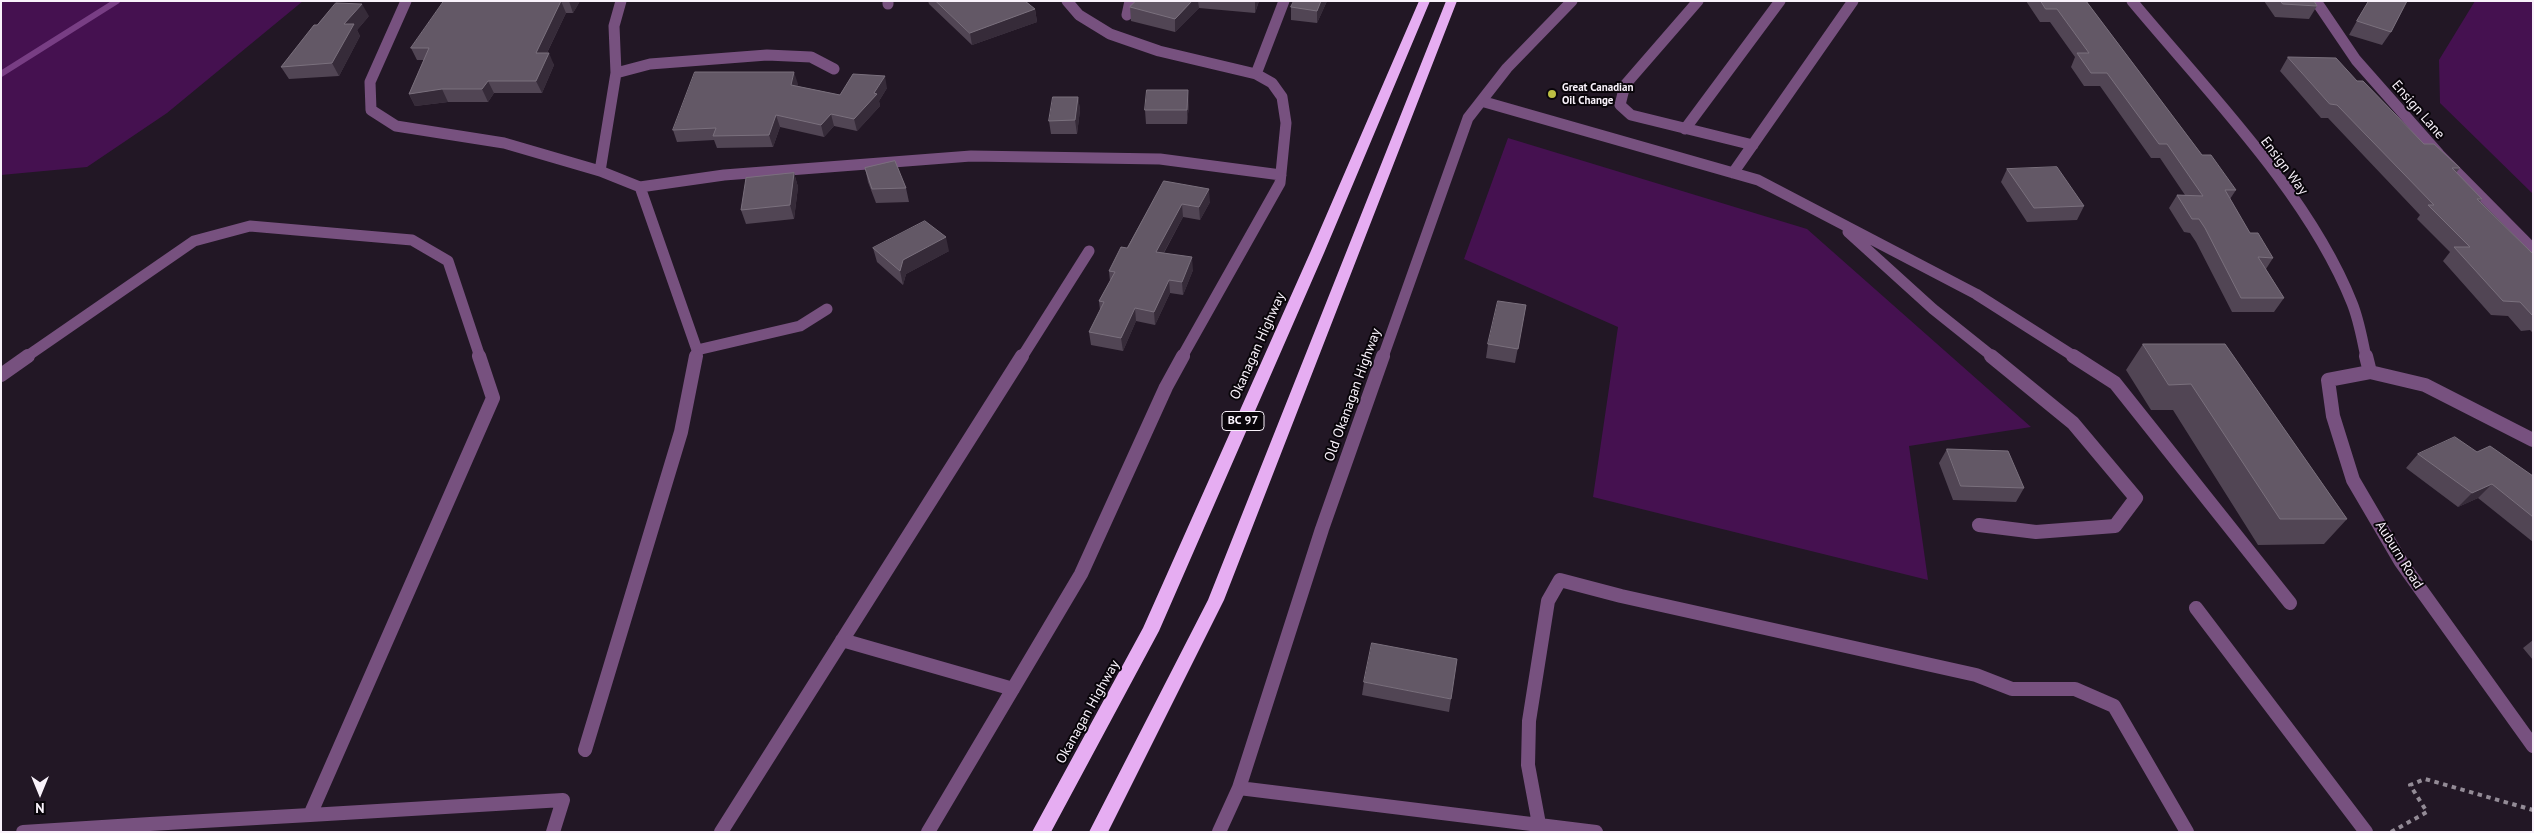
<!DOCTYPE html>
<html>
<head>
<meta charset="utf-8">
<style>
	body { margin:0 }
	#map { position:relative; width:2534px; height:833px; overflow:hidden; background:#221725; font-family:"PT Sans",sans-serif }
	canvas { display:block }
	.frame { position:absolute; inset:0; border:2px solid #f9f2fb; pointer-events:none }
	.north { position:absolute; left:15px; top:768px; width:50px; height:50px; -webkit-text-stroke:4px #09050a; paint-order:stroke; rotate:180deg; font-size:14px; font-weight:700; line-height:20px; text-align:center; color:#f9f2fb }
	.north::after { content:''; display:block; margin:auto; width:18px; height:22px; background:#f9f2fb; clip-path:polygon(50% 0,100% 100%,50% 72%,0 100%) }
</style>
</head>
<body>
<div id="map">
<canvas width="2534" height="833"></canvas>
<div class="frame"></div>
<div class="north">N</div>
</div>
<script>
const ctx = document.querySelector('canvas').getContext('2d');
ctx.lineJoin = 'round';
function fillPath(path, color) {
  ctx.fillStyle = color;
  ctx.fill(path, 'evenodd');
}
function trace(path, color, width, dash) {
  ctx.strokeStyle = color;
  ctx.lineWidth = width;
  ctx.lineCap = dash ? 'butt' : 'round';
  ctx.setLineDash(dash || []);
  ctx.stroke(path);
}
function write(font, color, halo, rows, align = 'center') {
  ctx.font = font + ' "PT Sans",sans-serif';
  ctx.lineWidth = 4;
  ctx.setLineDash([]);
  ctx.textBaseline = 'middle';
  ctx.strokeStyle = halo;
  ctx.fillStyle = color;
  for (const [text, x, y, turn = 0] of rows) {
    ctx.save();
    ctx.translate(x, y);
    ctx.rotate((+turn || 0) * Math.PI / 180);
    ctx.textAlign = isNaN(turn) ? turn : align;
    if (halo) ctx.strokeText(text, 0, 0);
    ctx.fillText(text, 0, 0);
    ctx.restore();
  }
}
fillPath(new Path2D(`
	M1 1H303L167 113 87 167 1 175Z
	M2475 1H2533V194L2440 103 2439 60Z
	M1508 138 1807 229 2031 427 1909 446 1928 580 1593 497 1618 327 1464 259Z`), '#451150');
trace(new Path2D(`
	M1 74 117 1`), '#783e84', 6);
trace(new Path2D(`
	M2391 832 2427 812 2410 785 2425 779 2533 810`), '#938b96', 4, [4.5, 4.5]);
trace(new Path2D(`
	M406 1 370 82 371 110 396 126 504 143 600 171
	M621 1 614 26 616 73 600 171 640 187 697 350 696 357
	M888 1V4
	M1067 1 1079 15 1110 34 1159 51 1256 74 1272 83 1282 97 1286 123 1280 183 1182 357
	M1698 1 1625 85 1620 105 1631 115 1753 145
	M2132 1C2206 90 2309 194 2352 303 2359 320 2362 339 2366 357
	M2316 1 2356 60 2439 154 2533 249
	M1127 15 1130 1
	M616 73 650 64 767 55 811 57 834 69
	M1256 74 1284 1
	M1481 101 1758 180 1976 294 2075 357
	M1685 129 1780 1
	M1733 173 1853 1
	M640 187 724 175 971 156 1160 159 1281 175
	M1848 232 1933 309 1993 357
	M697 350 800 326 827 309
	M26 357 194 241 250 226 412 240 448 261 480 357
	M1022 357 1089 251
	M1383 357 1468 118 1507 68 1572 1`), '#77517f', 11);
trace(new Path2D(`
	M2073 356 2115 383 2290 603
	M2366 356 2370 372
	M1 375 28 356
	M2533 440 2425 385 2370 372 2328 380 2333 416 2353 480 2401 562 2533 746
	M1979 525 2036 532 2115 526 2136 498 2073 423 1991 356
	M2196 608 2366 832
	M842 640 1013 689
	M585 750 681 432 696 356
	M1239 788 1596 832
	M310 815 563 800 553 832
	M1539 824 1528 765 1529 721 1548 601 1560 580 1621 596 1976 675 2012 689H2075L2114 706 2187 832
	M23 832 150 824
	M146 832 150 824 310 815 493 398 479 356
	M721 832 1022 356
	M928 832 1081 574 1166 387 1183 356
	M1219 832 1239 788 1322 529 1383 356`), '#77517f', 14);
fillPath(new Path2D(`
	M1419 1H1430L1324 253 1159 631 1051 832H1032L1143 628 1310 253Z
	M1446 1H1457L1224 600 1108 832H1089L1208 600Z`), '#e6adf2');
fillPath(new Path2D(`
	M444 1H580L573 13H566L547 53 554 65 542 93H494L488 102H448L415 106 409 94 424 60H417L411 48Z
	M928 1H1025L1035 9 1037 22 972 45 929 4Z
	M1136 1H1259L1255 13 1199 8 1175 32 1131 21 1130 7Z
	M1294 1H1327L1317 23 1291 20V7Z
	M2026 1H2086L2202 155 2236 190 2230 199 2250 233 2273 258 2266 269 2284 298 2274 312H2232L2196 242 2190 233 2184 232 2169 208 2177 195H2185L2160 158H2151L2100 86H2084L2071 67 2075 57 2050 22H2040Z
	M2264 1H2314L2317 6 2309 19 2275 17Z
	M2368 1H2407L2391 32 2382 45 2349 35Z
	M369 16 357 30 360 36 339 76 289 79 281 67Z
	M2288 57 2357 81 2424 144 2460 168 2456 173 2482 199 2480 201 2533 254V333L2530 330 2521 331 2508 316 2491 315 2443 261 2450 252 2417 219 2420 215 2328 118H2321L2280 71Z
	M798 84 797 86 840 95 887 88 879 101 880 106 857 131 834 126 824 137 780 127 773 147 717 148 714 140 677 142 673 130Z
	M1078 97 1080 110 1077 134H1051L1049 121Z
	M1189 104 1187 124H1146L1145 110Z
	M865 168 906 188 909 202 876 203 868 182Z
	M2007 169 2084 206 2077 220 2027 222 2001 182Z
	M794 173 798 187 794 219 746 224 741 210Z
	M1164 181 1210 202 1200 220 1183 217 1164 253 1193 270 1183 295 1170 293 1155 325 1136 321 1123 351 1091 345 1089 332 1100 310 1099 301 1110 281 1109 271 1127 248Z
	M873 248 949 251 906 274 903 285 877 262Z
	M1526 305 1515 363 1486 358 1488 344Z
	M2143 344H2225L2347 519 2324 544 2258 545 2173 410H2151L2126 370Z
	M1947 449 2024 488 2016 502 1953 500 1939 463Z
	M2477 452 2533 476V542L2478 498 2458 507 2406 468 2418 454Z
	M2533 640V660L2523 648Z
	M1364 682 1451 699 1449 712 1362 695Z`), '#514554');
fillPath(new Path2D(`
	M561 1 566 13 541 65 536 53Z
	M569 1H580L573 13Z
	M1192 1H1198L1199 8 1175 32V19Z
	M1255 1H1259L1255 13Z
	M1321 1H1327L1317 23V11Z
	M362 4 369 16 357 30 360 36 339 76 332 63 344 24Z
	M1035 9 1037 22 972 45 970 33Z
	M549 53 554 65 542 93 536 81Z
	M794 72 798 84 794 96 791 85Z
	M885 76 887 88 879 101 880 106 857 131 854 119 874 93Z
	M488 81 494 93 488 102 482 89Z
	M442 89 448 102 415 106 409 94Z
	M1188 90 1189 104 1187 124V110Z
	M1078 97 1080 110 1077 134 1075 120Z
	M831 114 834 126 824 137 821 125Z
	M776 115 780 127 773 147 769 135Z
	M794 173 798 187 794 219 790 205Z
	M1209 189 1210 202 1200 220 1199 207Z
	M1182 204 1183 217 1157 265 1156 252Z
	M946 237 949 251 906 274 903 285 900 271 903 260Z
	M1192 257 1193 270 1183 295 1182 282Z
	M1169 280 1170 293 1155 325 1154 312Z
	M1135 308 1136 321 1123 351 1121 338Z
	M2492 484 2478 498 2458 507 2472 493Z`), '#362b39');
const building = new Path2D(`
	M444 1H561L536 53H549L536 81H488L482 89H442L409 94 429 48H411Z
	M936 1H1025L1035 9 970 33Z
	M1136 1H1192L1175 19 1130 7Z
	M1294 1H1321L1317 11 1291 7Z
	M2041 1H2086L2202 155H2211L2236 190H2225L2250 233H2258L2273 258 2258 257 2284 298H2241L2205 228 2199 219H2192L2177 195 2203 196 2167 144H2159L2107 73H2091L2077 53H2089L2057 9H2046Z
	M2281 1H2314L2317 6 2283 4Z
	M2369 1H2407L2391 32 2357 21Z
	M336 3 362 4 344 24H354L332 63 281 67 314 25H317Z
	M2288 57 2336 58 2357 81H2363L2424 144H2434L2460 168H2452L2482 199H2477L2533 254V316L2520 302 2503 301 2454 247H2470L2428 205H2434L2337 105 2330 104Z
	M695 72H794L791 85 840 95 853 74 885 76 874 93 877 94 854 119 831 114 821 125 776 115 769 135 713 136 716 128 673 130Z
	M1147 90H1188L1187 110H1145Z
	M1053 97H1078L1075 120 1049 121Z
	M895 161 906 188 872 189 865 168Z
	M2057 167 2084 206 2034 208 2007 169Z
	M794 173 790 205 741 210 746 178Z
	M1164 181 1209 189 1199 207 1182 204 1156 252 1192 257 1182 282 1169 280 1154 312 1135 308 1121 338 1089 332 1104 302 1099 301 1115 272 1109 271 1121 247 1127 248Z
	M925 221 946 237 903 260 900 271 873 248Z
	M1498 301 1526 305 1518 349 1488 344Z
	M2143 344H2225L2347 519H2280L2191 384 2169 385Z
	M2455 437 2477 452 2490 446 2533 476V517L2492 484 2472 493 2418 454Z
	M1947 449 2008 451 2024 488 1961 486Z
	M1372 643 1457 659 1451 699 1364 682Z`);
fillPath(building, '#635866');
trace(building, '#7a707d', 1);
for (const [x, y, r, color] of [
	[1552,94,5,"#bdbf43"]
]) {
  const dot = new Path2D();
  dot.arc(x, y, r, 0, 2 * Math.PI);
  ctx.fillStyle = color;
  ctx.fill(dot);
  trace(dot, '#09050a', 2);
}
write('bold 11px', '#f9f2fb', '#09050a', [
	["Great Canadian",1562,88],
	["Oil Change",1562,101]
], 'left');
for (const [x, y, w] of [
	[1243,421,42]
]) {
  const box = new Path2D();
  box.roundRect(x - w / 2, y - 9.5, w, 19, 4);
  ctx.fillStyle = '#09050a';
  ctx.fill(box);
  trace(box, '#f9f2fb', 1);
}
write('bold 12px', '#f9f2fb', null, [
	["BC 97",1243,421]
]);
write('14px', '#f9f2fb', '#09050a', [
	["Ensign Lane",2418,110,49],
	["Ensign Way",2284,166,53],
	["Okanagan Highway",1258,346,-66],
	["Old Okanagan Highway",1353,395,-70],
	["Auburn Road",2399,555,58],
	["Okanagan Highway",1088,712,-61]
]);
</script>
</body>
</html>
